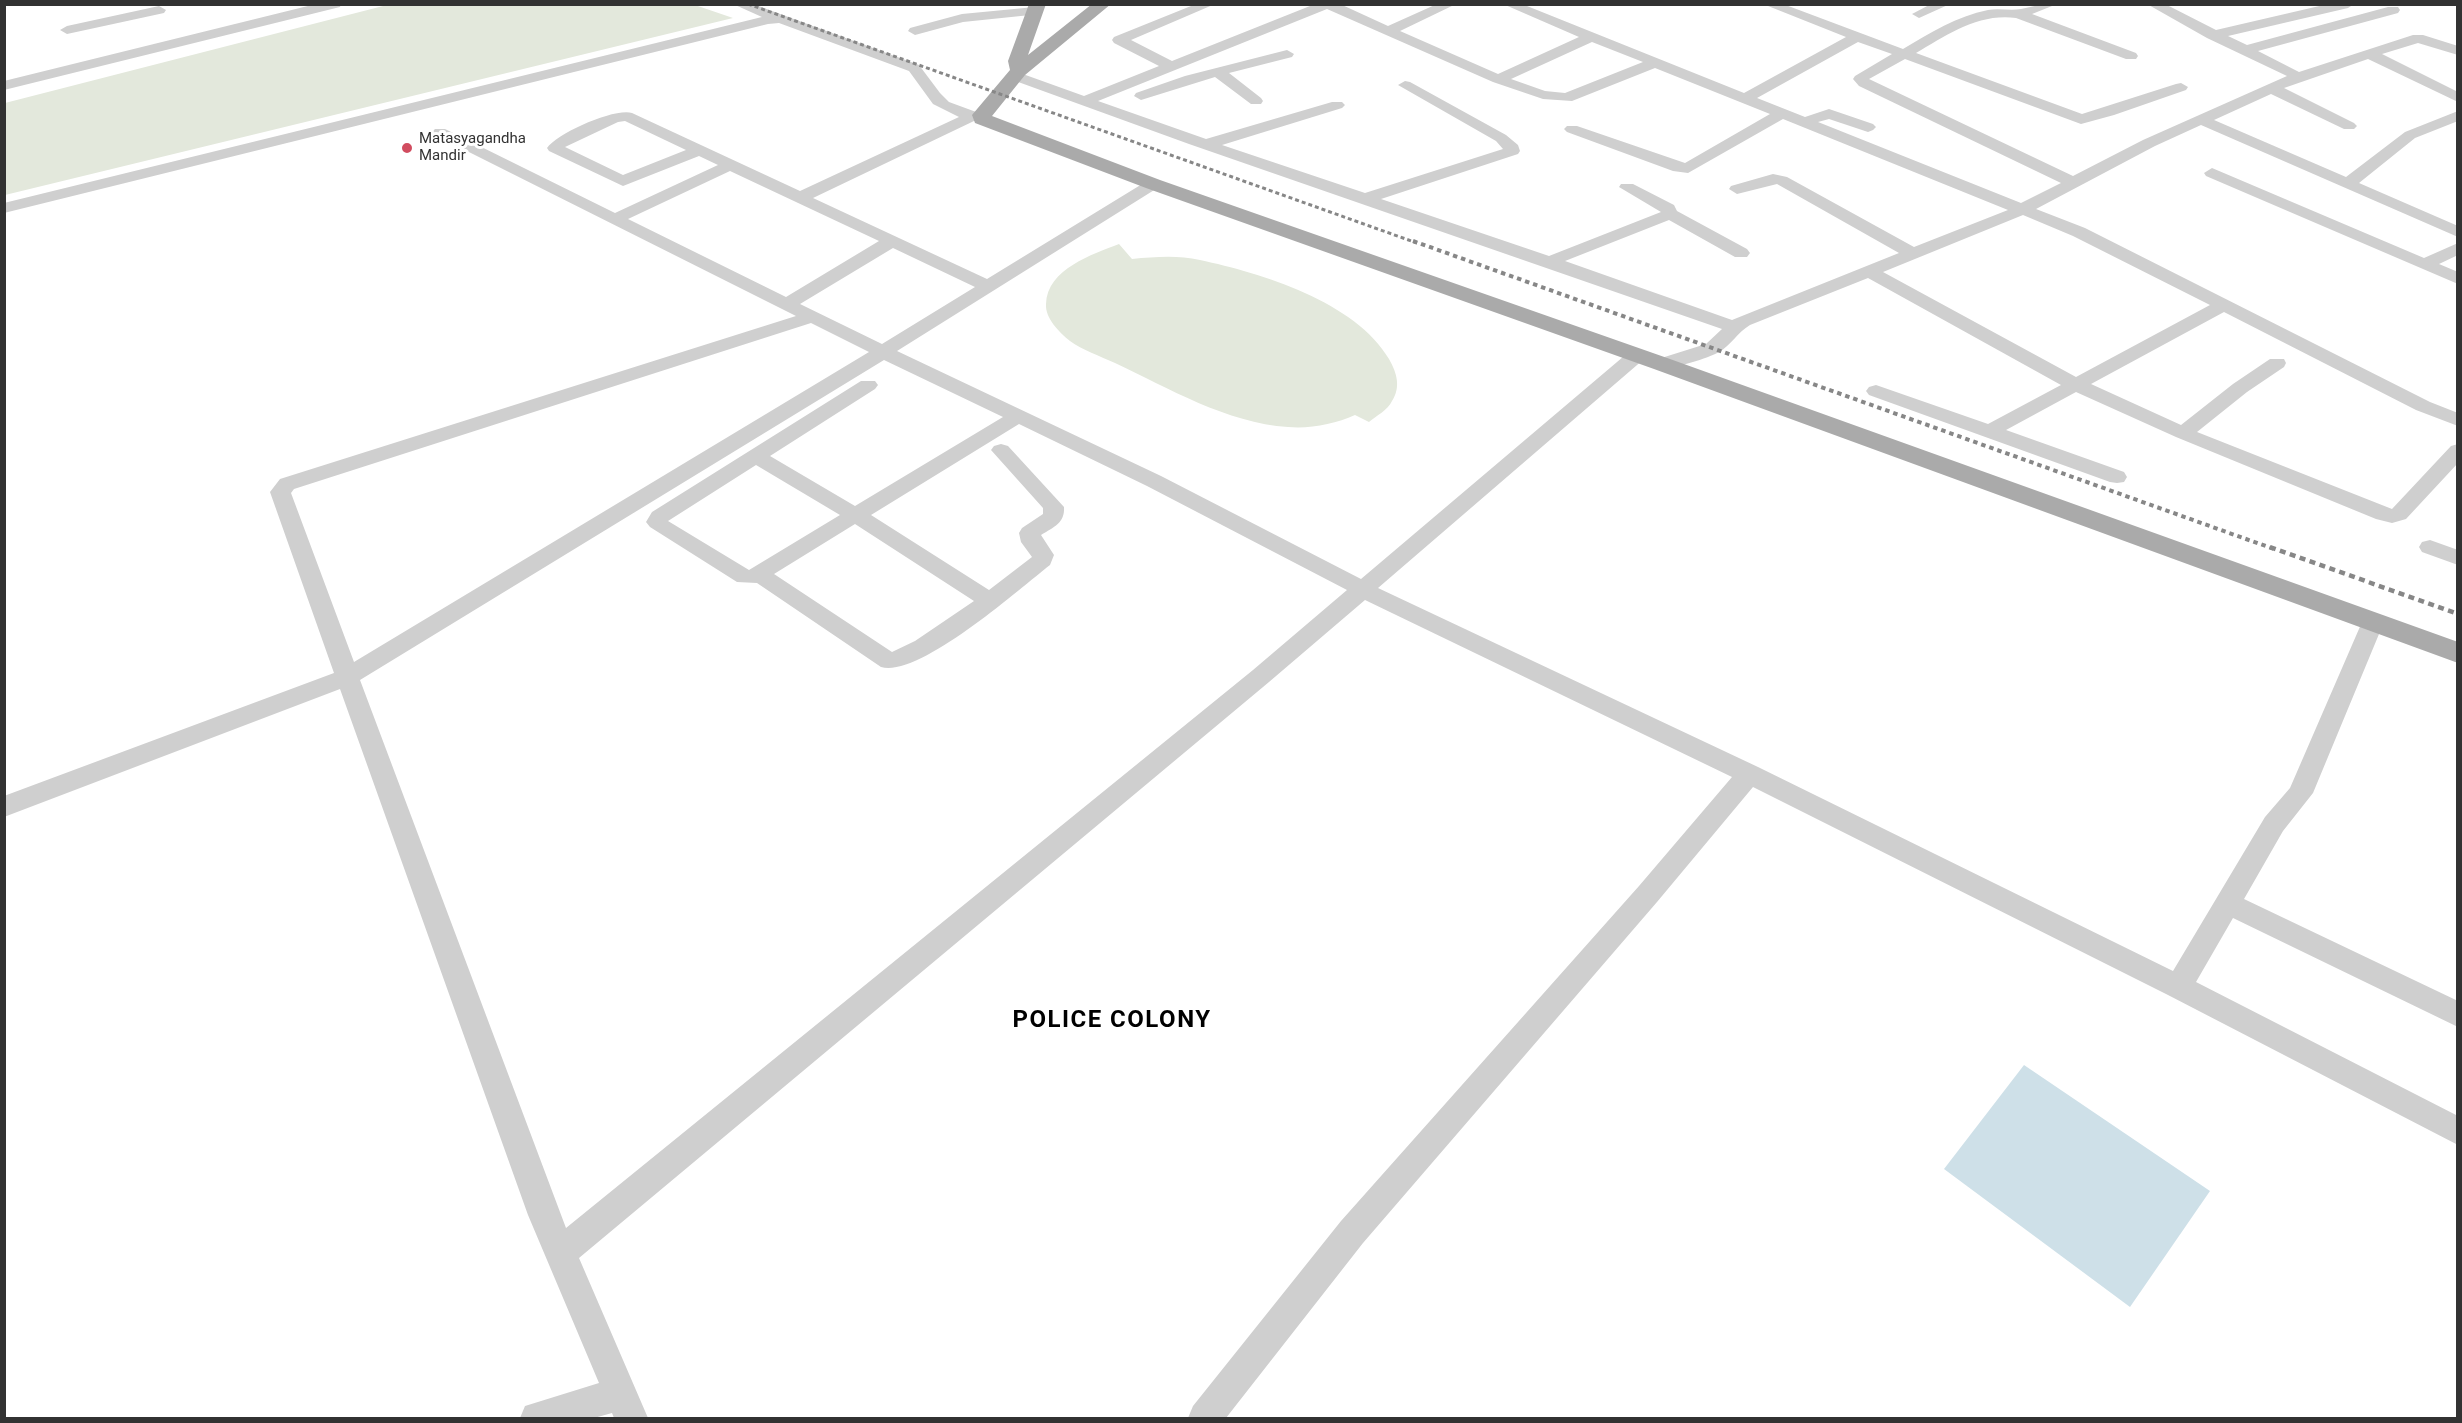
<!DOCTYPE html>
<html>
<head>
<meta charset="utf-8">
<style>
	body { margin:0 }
	#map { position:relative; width:2462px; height:1423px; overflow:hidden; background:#fff; font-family:Roboto,sans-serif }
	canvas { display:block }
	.frame { position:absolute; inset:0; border:6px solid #323232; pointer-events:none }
</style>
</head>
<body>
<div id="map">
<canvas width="2462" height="1423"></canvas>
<div class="frame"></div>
</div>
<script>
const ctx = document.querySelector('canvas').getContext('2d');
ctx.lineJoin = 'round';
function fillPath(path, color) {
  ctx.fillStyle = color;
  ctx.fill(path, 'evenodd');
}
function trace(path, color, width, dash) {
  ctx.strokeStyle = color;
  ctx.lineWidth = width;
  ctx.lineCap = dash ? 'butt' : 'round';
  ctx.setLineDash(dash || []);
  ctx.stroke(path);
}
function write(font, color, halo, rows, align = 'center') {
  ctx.font = font + ' Roboto,sans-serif';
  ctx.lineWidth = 6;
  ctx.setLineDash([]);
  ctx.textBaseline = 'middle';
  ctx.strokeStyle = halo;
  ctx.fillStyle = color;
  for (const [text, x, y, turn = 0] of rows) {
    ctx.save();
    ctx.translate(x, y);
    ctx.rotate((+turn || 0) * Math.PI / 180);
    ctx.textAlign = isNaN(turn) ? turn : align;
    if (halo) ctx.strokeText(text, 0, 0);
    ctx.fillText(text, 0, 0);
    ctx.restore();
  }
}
fillPath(new Path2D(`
	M692 4 733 18 5 195V103L387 5Z
	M1119 244 1132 259C1155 257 1177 255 1200 260 1261 273 1356 302 1389 359 1397 373 1401 387 1392 401 1388 410 1376 416 1369 422L1355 415C1335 424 1310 429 1288 427 1227 423 1168 388 1115 363 1100 356 1082 350 1070 341 1059 332 1045 318 1046 304 1047 269 1093 254 1119 244Z`), '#e3e8dc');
fillPath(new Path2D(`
	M2024 1065 2210 1191 2130 1307 1944 1169Z`), '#cee0e8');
fillPath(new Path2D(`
	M316 4H341L340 7 4 90V81Z
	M733 4H753L919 65 940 93 949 102 987 116 990 119 987 122 974 121 813 198 987 279 1147 181H1159L1161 184 1159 187 897 351 1161 476 1361 579 1630 351H1644L1646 355 1644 359 1378 588 1758 767 2173 971 2265 817 2290 788 2362 622 2365 616 2373 614 2381 616 2384 622 2313 793 2283 831 2244 899 2458 1001V1027L2233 918 2196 982 2458 1116V1145L2168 995 1753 787 1657 902 1363 1243 1226 1418H1188L1193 1406 1341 1221 1639 886 1732 777 1365 600 1269 682 579 1258 648 1418H614L612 1413 594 1418H520L525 1406 599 1383 528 1215 340 689 4 817V796L334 673 270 492 280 479 796 316 435 135 432 132 435 129H445L615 213 718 165 699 156 623 186 549 151 547 148C558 133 614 108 632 113L800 191 959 117 933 104 909 71 779 23 768 24 4 213V203L762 17ZM625 121 686 150 623 175 565 147 618 122ZM730 171 879 241 786 297 628 219ZM893 248 975 287 882 344 800 304ZM811 323 869 352 354 662 291 493 294 489ZM884 360 1003 417 855 506 770 456 875 389 878 385 875 381H861L652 512 646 522 650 527 737 582 757 583 881 667C919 678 1018 590 1050 565L1054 555 1041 535C1054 527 1065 523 1064 507L1008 446 1001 444 994 446 991 450 1043 508V514L1022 528 1019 533 1021 542 1032 557 989 590 871 515 1019 424 1147 486 1347 590 1253 670 566 1228 360 680ZM756 465 840 515 749 570 668 521ZM855 524 974 601 915 641 892 652 774 574Z
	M1196 4H1215L1131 40 1172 61 1315 4H1340L1388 26 1437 4H1456L1400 31 1498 74 1579 37 1503 4H1522L1744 93 1846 37 1763 4H1783L1903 49C1930 33 1957 16 1988 10 1999 8 2010 11 2021 9 2034 6 2044 4 2057 4L2032 14 2136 53 2138 56 2136 59H2126L2016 18C1978 13 1947 35 1916 53L2082 114 2176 84 2181 83 2188 87 2186 90 2114 115 2081 124 1905 59 1869 79 2073 176 2143 140 2287 76 2207 38 2147 4H2165L2216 30 2328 4H2354L2348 8 2228 36 2247 45 2388 7H2398L2400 10 2398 13 2258 51 2299 72 2413 35H2423L2458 46V55L2418 43 2382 54 2458 92V102L2368 59 2284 88 2354 123 2357 126 2354 129H2344L2271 94 2214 120 2346 177 2405 132 2458 111V121L2415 138 2359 183 2458 226V237L2201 125 2155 146 2036 209 2085 228 2430 402 2458 413V426L2416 410 2224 312 2091 384 2181 425 2233 384 2270 359H2284L2286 363 2284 367 2247 392 2197 432 2392 509 2451 446 2458 444V463L2406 519 2392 523 2376 519 2176 437 2076 392 2006 430 2124 472 2127 477 2124 482 2117 483 2110 482 1869 395 1866 391 1869 387 1876 385 1988 424 2061 385 1868 278 1750 325C1738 332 1730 346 1719 352 1707 359 1667 371 1655 368L1653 364 1655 360 1706 344 1722 329 1189 144 1010 79 1008 76 1010 73H1020L1084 96 1159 66 1114 43 1112 40 1114 37ZM1327 9 1493 82 1543 99 1572 101 1655 68 1770 114 1685 163 1577 126H1567L1564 129 1567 132 1673 171 1688 173 1783 119 2008 210 1914 247 1787 177 1773 174 1731 186 1729 189 1737 194 1777 184 1899 253 1732 320 1565 261 1669 220 1735 257H1747L1750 253 1747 249 1677 211 1674 205 1633 184H1621L1619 187 1661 212 1549 256 1381 199 1518 154 1520 151 1518 145 1506 135 1410 82 1405 81 1398 85 1496 141 1503 149 1365 193 1222 145 1342 108 1345 105 1342 102H1332L1206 139 1098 101ZM1592 42 1643 62 1565 93 1545 91 1511 79ZM1858 42 1892 54 1855 76 1853 79 1859 86 2061 183 2021 203 1818 122 1829 119 1868 132 1873 130 1876 127 1873 124 1829 109 1805 117 1757 98ZM2023 215 2073 236 2210 305 2076 377 1883 272Z
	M1931 4H1950L1919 18 1912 14Z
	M159 6 166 10 164 13 67 34 60 30 67 26Z
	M1035 7 1042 11 1040 14 963 22 915 35 908 31 910 28 962 14Z
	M1287 50 1294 54 1292 57 1229 73 1261 98 1263 101 1261 104H1251L1215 77 1141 100 1134 96 1136 93 1185 76Z
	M2212 168 2424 258 2458 243V255L2439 264 2458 272V284L2206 176 2204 173Z
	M2430 540 2458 550V565L2422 552 2419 547 2422 542Z`), '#cfcfcf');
fillPath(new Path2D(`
	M1029 4H1046L1028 55 1092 4H1111L1025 75 992 116 1160 180 1670 359 2458 642V663L1654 369 1146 188 975 123 972 115 1010 70 1008 61Z`), '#aaa');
trace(new Path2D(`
	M748 4 1417 243`), '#878787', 3, [4, 3]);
trace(new Path2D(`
	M1413 241 2274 549`), '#878787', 4, [4.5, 4]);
trace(new Path2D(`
	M2270 547 2458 614`), '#878787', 4.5, [6, 4.5]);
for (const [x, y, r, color] of [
	[407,148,6,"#d14c5f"]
]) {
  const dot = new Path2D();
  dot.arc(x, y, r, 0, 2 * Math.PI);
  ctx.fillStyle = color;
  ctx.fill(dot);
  trace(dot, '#fff', 2);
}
write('15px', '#323232', '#fff', [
	["Matasyagandha",419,139],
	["Mandir",419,156]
], 'left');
ctx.letterSpacing = '1.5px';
write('bold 24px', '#000', '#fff', [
	["POLICE COLONY",1112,1021]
]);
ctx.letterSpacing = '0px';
</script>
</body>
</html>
